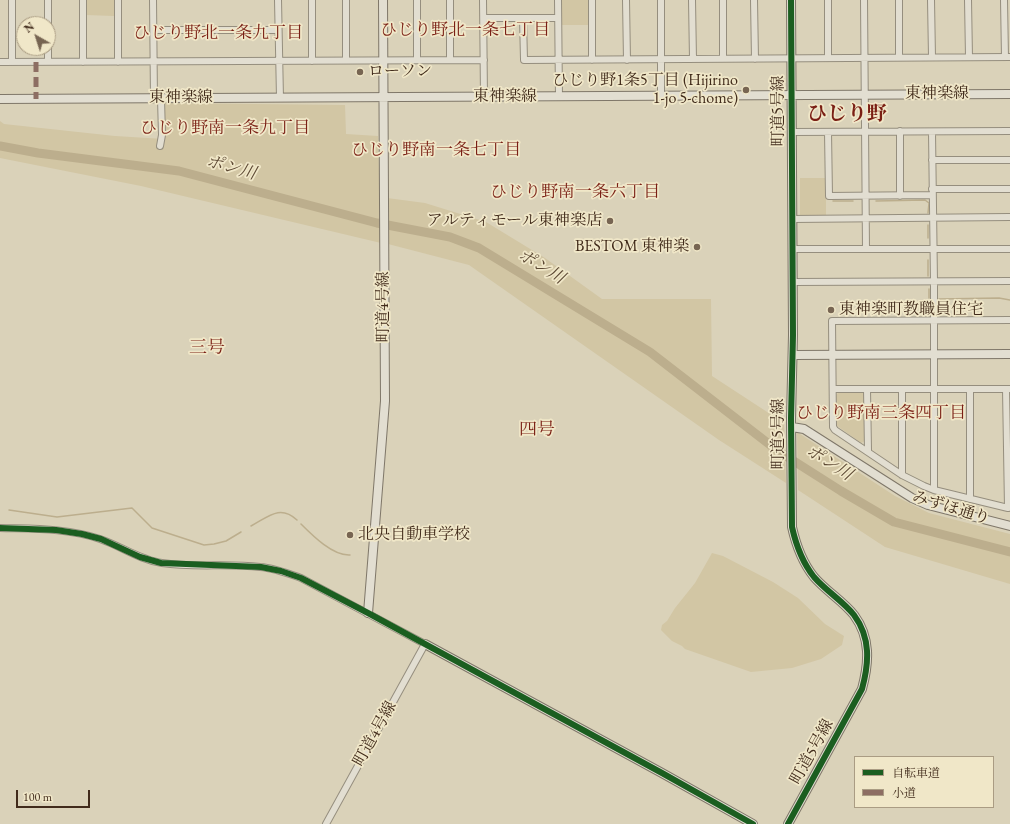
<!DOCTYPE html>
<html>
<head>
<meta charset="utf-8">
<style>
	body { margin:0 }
	#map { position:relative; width:1010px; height:824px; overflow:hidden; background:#dad2b9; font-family:"EB Garamond","Noto Serif JP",serif }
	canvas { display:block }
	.legend { position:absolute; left:854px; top:756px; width:140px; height:52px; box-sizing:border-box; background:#f0e7c8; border:1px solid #aa9c83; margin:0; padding:5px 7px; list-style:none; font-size:12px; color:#412b1b }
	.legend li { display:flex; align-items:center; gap:8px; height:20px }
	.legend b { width:20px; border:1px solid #aa9c83 }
	.north { position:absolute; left:16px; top:16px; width:40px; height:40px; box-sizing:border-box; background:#f0e7c8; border:1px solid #aa9c83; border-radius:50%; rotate:321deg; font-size:11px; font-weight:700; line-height:16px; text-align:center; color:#412b1b }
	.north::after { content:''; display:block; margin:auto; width:14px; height:18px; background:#776552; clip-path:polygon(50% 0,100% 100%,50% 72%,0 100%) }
	.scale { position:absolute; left:16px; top:790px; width:74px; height:18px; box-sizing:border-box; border:2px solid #412b1b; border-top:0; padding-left:5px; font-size:12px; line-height:14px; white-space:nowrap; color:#412b1b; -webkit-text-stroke:3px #f0e7c8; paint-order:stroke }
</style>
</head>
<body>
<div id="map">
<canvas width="1010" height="824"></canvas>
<ul class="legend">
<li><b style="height:5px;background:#1b5e20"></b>自転車道</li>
<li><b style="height:5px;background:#8d6e63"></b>小道</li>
</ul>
<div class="north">N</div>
<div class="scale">100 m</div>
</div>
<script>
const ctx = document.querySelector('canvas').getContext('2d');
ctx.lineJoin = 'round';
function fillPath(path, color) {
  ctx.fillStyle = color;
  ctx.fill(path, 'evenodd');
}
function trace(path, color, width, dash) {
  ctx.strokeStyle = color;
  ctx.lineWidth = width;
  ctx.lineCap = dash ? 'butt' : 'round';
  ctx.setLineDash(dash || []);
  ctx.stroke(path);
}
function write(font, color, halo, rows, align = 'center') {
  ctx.font = font + ' "EB Garamond","Noto Serif JP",serif';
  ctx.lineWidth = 3.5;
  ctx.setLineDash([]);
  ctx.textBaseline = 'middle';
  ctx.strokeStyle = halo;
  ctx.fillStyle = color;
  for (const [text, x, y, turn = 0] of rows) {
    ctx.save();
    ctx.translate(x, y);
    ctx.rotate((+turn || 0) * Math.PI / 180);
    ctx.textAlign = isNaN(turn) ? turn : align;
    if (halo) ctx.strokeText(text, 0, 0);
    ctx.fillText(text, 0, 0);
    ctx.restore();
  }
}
fillPath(new Path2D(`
	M86 0H114V16L86 15Z
	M560 0H589V25H561Z
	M163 103 345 105 346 134 378 136 381 243 141 186 0 158V121L4 124 115 136 164 139Z
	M800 178H826V215H800Z
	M387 198 425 203 486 222 545 258 602 299H711L712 376 784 423 786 483 719 440 469 265 388 244Z
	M839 392 864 393 865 441 861 443 836 425 835 396Z
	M797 432 895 496 929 513 1010 534V584L885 547 798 490Z
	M712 553 723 556 773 582 798 598 825 624 844 636 842 645 821 659 792 668 751 672 685 649 682 646 672 641 661 630 662 625 667 621 675 608 695 583Z`), '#d2c6a4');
trace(new Path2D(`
	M833 201H853
	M876 201 925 200 929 203 928 213
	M928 225V238
	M928 276V260
	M929 289V298
	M939 299 999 298 1010 300
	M9 510 57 517 132 508 152 528 204 545 214 544 226 541 241 532
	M301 524C313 536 333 556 350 555
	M251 526C268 517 280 504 297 520`), '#bcae8d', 1.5);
trace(new Path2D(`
	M0 146 38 153 179 171 377 223 450 237 479 248 650 352 778 451 841 491 894 522 1010 552`), '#bcae8d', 9);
const street = new Path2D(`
	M12 0V62
	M48 0V24
	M83 0V62
	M118 0V62
	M153 0 154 99
	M278 0 280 98
	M312 0V61
	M346 0V60
	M450 0V60
	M483 0 484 97
	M558 0 559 97
	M592 0V60
	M626 0 627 60
	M661 0V96
	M692 0 693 59
	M723 0V59
	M754 0 755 59
	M828 0V58
	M864 0 866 249
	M899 0V57
	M931 0 932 57
	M968 0 969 57
	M1004 0 1005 57
	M484 18H558
	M523 18 524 60 1010 57
	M154 30H278
	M48 48V62
	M417 60V0
	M0 62 484 60
	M900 131V196
	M792 132 1010 131
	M828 132 829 196 932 195
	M932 132 934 282V490
	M160 146 162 135 161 99
	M932 160H1010
	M932 189H1010
	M792 219 1010 217
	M793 249H1010
	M793 282 1010 281
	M833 389H1009
	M867 389 868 451
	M1006 389 1008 508 934 490 924 486 902 475 835 430 833 427 832 321 1010 320
	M902 390V475
	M970 499V389
	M0 528C33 529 68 528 100 539 121 546 140 560 162 563 194 568 227 563 260 567 274 568 287 573 301 578L425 644 326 824`);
const secondary = new Path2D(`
	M0 99 1010 94
	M793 355 1010 354
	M792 427 804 429 912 498 928 505 1010 526
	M368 613 385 401 383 0
	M425 644 662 773 753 824
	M788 824 862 689C869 663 871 638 854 615 843 601 826 591 814 577 802 562 796 545 792 527L791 418 793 335 791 0`);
trace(street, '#958e7e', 8);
trace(secondary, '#7f7769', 10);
trace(street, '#e2ded1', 6);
trace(secondary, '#e2ded1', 8);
trace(new Path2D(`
	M36 62V99`), '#8d6e63', 5, [10, 5]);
trace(new Path2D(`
	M0 528 56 530 82 534 101 539 140 557 161 563 261 567 281 571 301 578 368 613 662 773 753 824
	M788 824 862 689C869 663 871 638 854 615 843 601 826 591 814 577 802 562 796 545 792 527L791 418 793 335 791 0`), '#1b5e20', 6);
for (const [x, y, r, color] of [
	[360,72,4,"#776552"],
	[746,90,4,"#776552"],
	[610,221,4,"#776552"],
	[697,247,4,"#776552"],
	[831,310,4,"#776552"],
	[350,535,4,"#776552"]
]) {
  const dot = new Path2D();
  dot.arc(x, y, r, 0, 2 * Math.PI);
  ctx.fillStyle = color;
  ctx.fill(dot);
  trace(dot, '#f0e7c8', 1.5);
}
write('16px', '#412b1b', '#f0e7c8', [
	["ローソン",368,72],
	["ひじり野1条5丁目 (Hijirino",738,81,"right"],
	["1-jo 5-chome)",738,99,"right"],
	["アルティモール東神楽店",602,221,"right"],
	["BESTOM 東神楽",689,247,"right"],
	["東神楽町教職員住宅",839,310],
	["北央自動車学校",358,535]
], 'left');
write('16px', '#412b1b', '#f0e7c8', [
	["東神楽線",937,94],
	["東神楽線",505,97],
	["東神楽線",181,98],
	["町道5号線",779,111,-90],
	["町道4号線",384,307,-90],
	["町道5号線",779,434,-90],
	["みずほ通り",951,508,17],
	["町道4号線",375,734,-61],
	["町道5号線",812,752,-61]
]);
write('17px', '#7a1f14', '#f0e7c8', [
	["ひじり野北一条七丁目",465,30],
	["ひじり野北一条九丁目",218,33],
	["ひじり野南一条九丁目",225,128],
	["ひじり野南一条七丁目",436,150],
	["ひじり野南一条六丁目",575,192],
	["ひじり野南三条四丁目",881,413]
]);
write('italic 17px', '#5c4833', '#f0e7c8', [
	["ポン川",231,168,15],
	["ポン川",541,267,31],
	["ポン川",829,463,32]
]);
write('18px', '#7a1f14', '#f0e7c8', [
	["三号",207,348],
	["四号",537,430]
]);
write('bold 20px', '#7a1f14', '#f0e7c8', [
	["ひじり野",847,115]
]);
</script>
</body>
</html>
